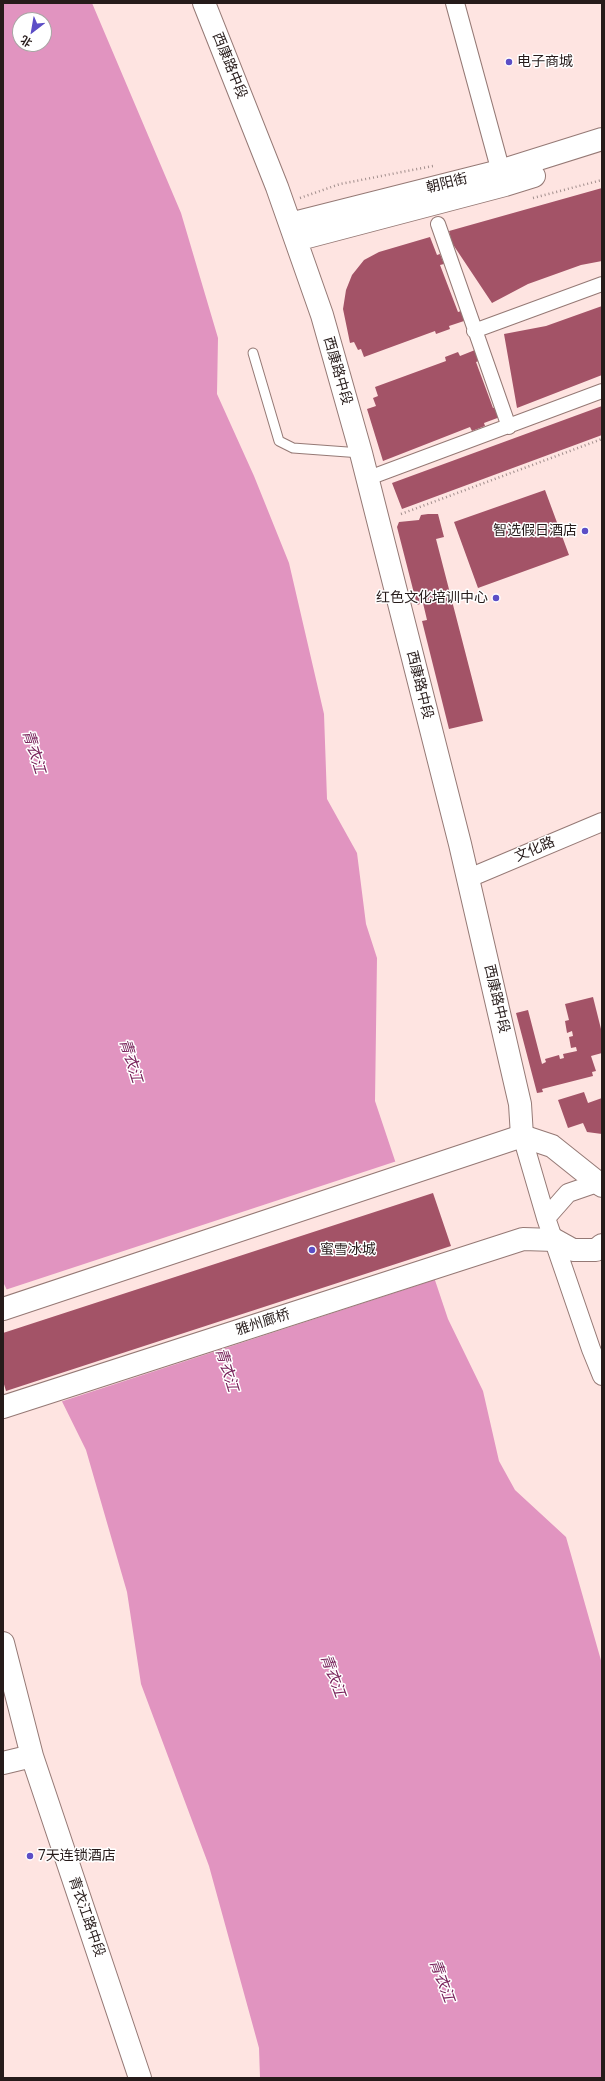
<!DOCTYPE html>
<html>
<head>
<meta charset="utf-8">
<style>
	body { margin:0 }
	#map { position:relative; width:605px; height:2081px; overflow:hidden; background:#fee4e1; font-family:Poppins,"Noto Sans SC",sans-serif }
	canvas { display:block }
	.frame { position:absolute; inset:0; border:4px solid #261b1a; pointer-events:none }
	.north { position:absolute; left:12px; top:12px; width:40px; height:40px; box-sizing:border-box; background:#fff; border:1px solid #a8a4a3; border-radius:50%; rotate:211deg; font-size:11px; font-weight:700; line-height:16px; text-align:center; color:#261b1a }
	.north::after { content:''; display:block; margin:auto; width:14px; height:18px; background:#5c4ec6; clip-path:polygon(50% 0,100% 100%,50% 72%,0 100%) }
</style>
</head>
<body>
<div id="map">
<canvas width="605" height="2081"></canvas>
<div class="frame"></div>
<div class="north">北</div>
</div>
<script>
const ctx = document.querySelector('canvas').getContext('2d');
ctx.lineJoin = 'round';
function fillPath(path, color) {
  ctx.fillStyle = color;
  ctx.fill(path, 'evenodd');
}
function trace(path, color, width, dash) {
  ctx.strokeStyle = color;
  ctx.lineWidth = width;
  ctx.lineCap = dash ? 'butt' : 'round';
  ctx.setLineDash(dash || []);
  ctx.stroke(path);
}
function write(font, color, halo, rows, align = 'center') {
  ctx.font = font + ' Poppins,"Noto Sans SC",sans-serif';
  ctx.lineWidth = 3;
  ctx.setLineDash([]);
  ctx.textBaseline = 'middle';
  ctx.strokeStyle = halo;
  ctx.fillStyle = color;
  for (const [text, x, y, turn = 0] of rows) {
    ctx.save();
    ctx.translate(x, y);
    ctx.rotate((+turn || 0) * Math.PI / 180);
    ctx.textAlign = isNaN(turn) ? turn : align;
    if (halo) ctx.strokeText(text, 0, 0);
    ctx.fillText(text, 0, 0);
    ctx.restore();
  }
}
fillPath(new Path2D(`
	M3 3H92L181 213 218 338 217 394 254 476 289 563 324 714 327 799 357 853 366 924 377 958 375 1101 448 1319 483 1391 499 1461 515 1490 566 1537 602 1664V2078H260L259 2048 209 1866 141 1684 127 1592 86 1450 3 1282ZM20 20H44V44H20Z`), '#e194c0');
fillPath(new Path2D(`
	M397 1161 437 1279 60 1402 5 1290Z`), '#fee4e1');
fillPath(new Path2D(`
	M602 188V261L581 265 528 284 492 303 452 243 449 231Z
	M430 237 437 255 440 254 444 264 440 265 458 312 461 311 464 321 449 326 450 329 436 334 435 331 364 357 361 349 358 350 354 342 350 343 343 309 346 290 352 275 364 260 379 252Z
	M602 306V375L517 408 504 334 546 326Z
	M475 350 479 361 476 362 493 408 496 407 500 417 484 423 485 426 472 431 470 427 383 461 367 409 376 406 373 398 378 396 375 387 446 361 445 357 458 352 460 356Z
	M602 406V435L402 509 392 483Z
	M545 490 569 555 478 588 454 522Z
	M428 514H438L444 537 436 539 483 721 449 729 422 621 427 620 423 603 417 605 397 527 399 522 419 520 421 515Z
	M593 997 602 1033V1053L591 1056 596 1071 592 1072 593 1076 542 1089 543 1092 537 1093 516 1013 528 1010 542 1064 546 1062 545 1059 559 1055 560 1059 564 1058 563 1054 577 1051 576 1047 571 1048 569 1037 573 1036 572 1031 567 1033 565 1021 569 1020 565 1004Z
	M584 1092 588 1103 602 1098V1134L587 1132 583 1123 568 1128 558 1100Z
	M433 1193 451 1246 6 1391 3 1381V1333Z`), '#a35367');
const service = new Path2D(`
	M253 353 279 441 293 448 361 453`);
const pedestrian = new Path2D(`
	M438 224 509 427
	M474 331 602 284
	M366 479 602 391`);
const minor = new Path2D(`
	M455 3 504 183
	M469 878 602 822
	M522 1136 546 1218 591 1349 602 1376
	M546 1218 568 1193 597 1183`);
const tertiary = new Path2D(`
	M204 3 277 187 322 315 361 453 460 844 520 1104 522 1136
	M290 224 500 171 602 139
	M296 240 505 185 534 176`);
const secondary = new Path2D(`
	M3 1309 522 1136 552 1146 602 1186
	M3 1407 523 1239 555 1240 573 1250H596L602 1245
	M3 1643 32 1756 140 2078
	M3 1763 32 1756`);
trace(service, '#957975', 11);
trace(pedestrian, '#957975', 16);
trace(minor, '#957975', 20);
trace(tertiary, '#957975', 24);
trace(secondary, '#957975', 24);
trace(new Path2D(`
	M300 198 340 184 433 166
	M533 198 602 180
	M401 514 602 439`), '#a18e8c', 2.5, [1, 3]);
trace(service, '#fff', 9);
trace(pedestrian, '#fff', 14);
trace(minor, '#fff', 18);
trace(tertiary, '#fff', 22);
trace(secondary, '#fff', 22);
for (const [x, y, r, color] of [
	[509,62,4,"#5c4ec6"],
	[585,531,4,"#5c4ec6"],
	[496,598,4,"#5c4ec6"],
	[312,1250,4,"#5c4ec6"],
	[30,1856,4,"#5c4ec6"]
]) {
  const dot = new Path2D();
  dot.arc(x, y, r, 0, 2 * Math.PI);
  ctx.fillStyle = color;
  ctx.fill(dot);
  trace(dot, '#fff', 1.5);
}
write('14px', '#261b1a', '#fff', [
	["电子商城",517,62],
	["智选假日酒店",577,531,"right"],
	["红色文化培训中心",488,598,"right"],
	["蜜雪冰城",320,1250],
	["7天连锁酒店",38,1856]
], 'left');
write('14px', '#261b1a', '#fff', [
	["西康路中段",229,66,68],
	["朝阳街",447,184,-14],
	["西康路中段",337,371,74],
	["西康路中段",419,685,76],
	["文化路",535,850,-23],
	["西康路中段",496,999,77],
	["雅州廊桥",263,1323,-18],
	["青衣江路中段",86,1917,71]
]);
write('italic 15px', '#731b55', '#fff', [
	["青衣江",33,752,73],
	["青衣江",130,1061,73],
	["青衣江",226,1370,73],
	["青衣江",332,1676,70],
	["青衣江",441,1981,70]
]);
</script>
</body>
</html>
